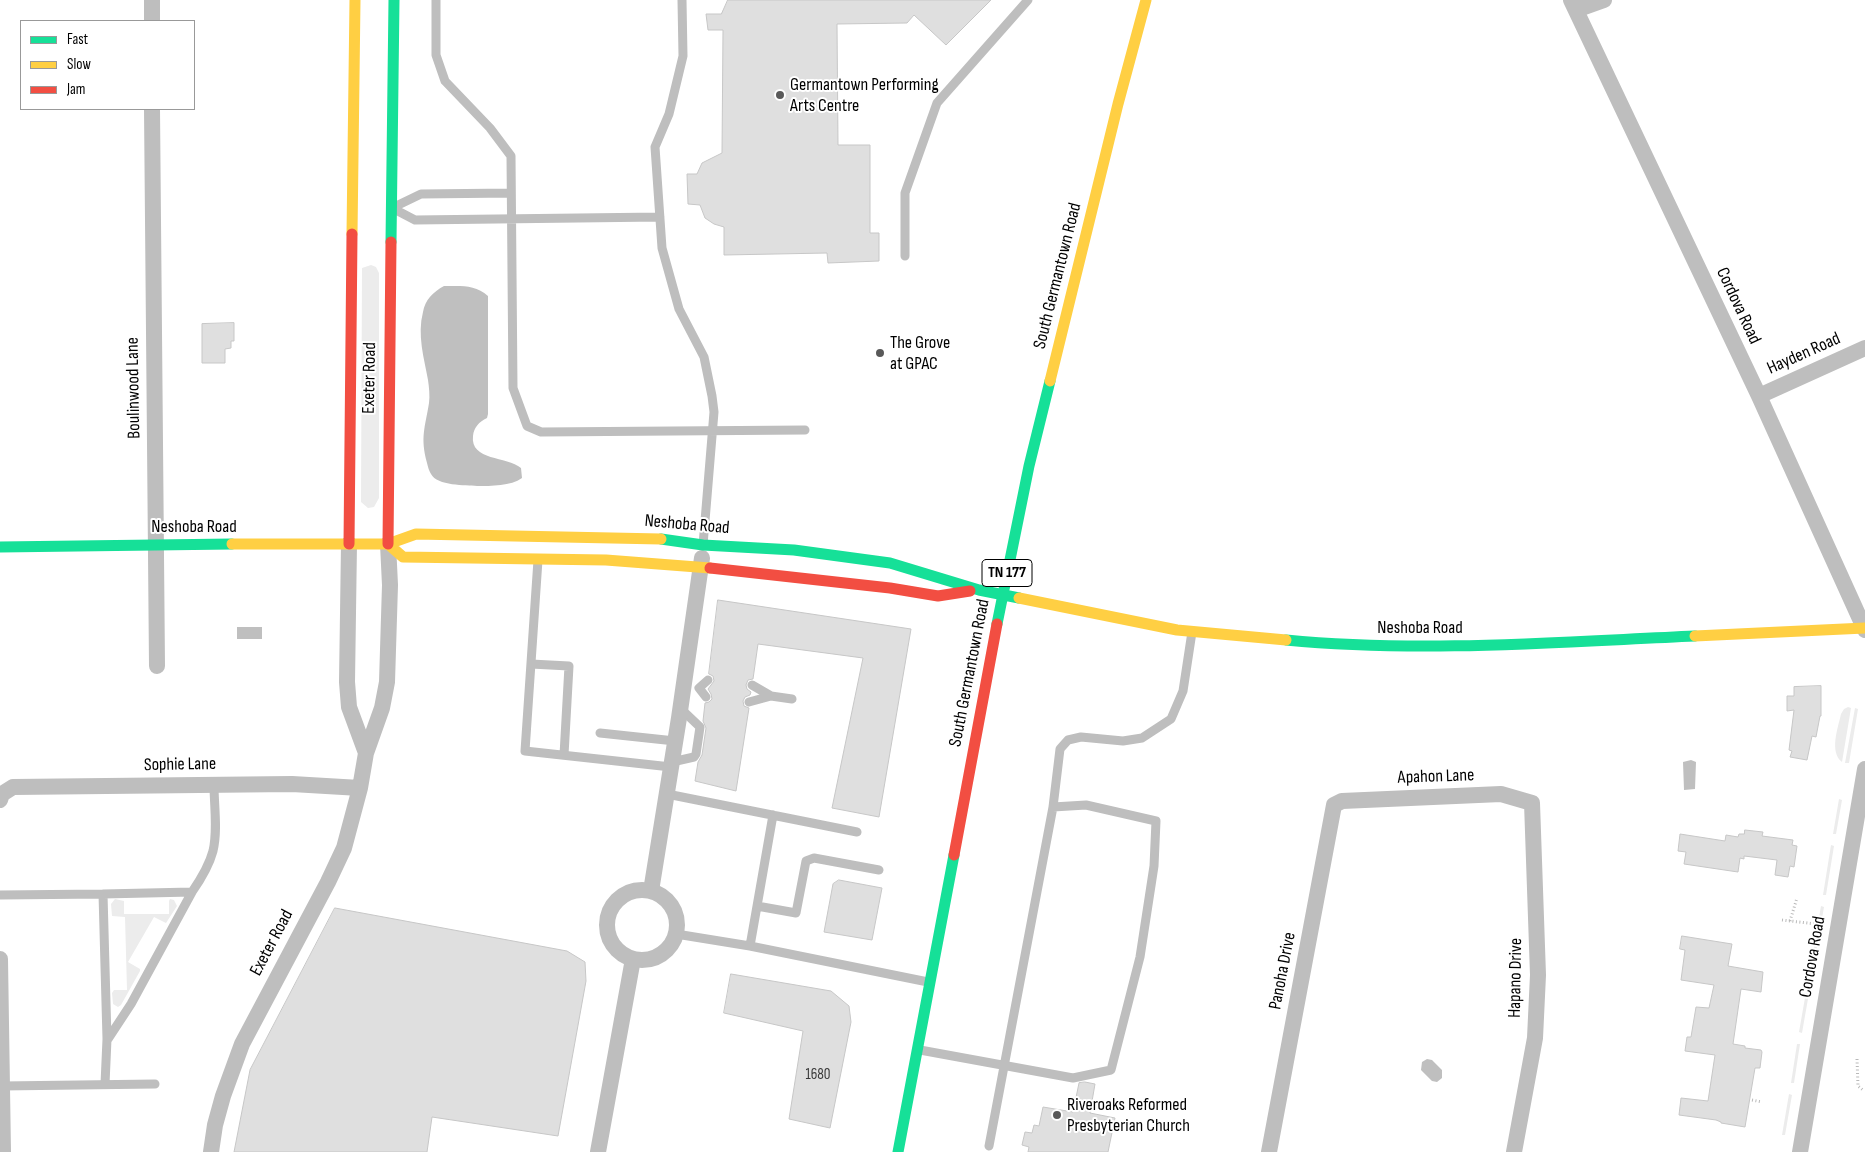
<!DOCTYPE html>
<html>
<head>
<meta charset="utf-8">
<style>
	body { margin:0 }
	#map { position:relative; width:1865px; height:1152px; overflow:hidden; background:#fff; font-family:"Sofia Sans Condensed",sans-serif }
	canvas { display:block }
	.legend { position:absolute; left:20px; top:20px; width:175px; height:90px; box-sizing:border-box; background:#fff; border:1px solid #999; margin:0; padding:6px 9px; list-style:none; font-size:15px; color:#000 }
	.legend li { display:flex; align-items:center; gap:10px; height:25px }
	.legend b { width:25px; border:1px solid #999 }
</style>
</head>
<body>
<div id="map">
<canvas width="1865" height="1152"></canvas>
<ul class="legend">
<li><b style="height:6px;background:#16e098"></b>Fast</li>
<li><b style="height:6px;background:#ffcf43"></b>Slow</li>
<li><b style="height:6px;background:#f24e42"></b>Jam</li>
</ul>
</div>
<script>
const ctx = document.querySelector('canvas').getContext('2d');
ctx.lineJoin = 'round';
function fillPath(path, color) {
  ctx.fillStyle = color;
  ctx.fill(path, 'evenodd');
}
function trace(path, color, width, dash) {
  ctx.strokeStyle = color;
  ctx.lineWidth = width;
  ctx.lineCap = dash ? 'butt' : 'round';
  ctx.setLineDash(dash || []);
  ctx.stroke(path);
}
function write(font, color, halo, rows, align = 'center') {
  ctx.font = font + ' "Sofia Sans Condensed",sans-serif';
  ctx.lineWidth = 4;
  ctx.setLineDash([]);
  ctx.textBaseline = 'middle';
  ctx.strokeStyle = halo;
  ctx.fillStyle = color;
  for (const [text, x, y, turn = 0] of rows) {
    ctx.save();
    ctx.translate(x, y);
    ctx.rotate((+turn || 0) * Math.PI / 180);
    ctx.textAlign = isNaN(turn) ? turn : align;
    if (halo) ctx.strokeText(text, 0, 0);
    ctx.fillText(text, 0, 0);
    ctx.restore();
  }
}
fillPath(new Path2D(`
	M371 265 376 267 379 273V498L374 507 368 508 361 502 362 268Z
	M1848 707 1851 708 1842 762C1829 752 1838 728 1841 714L1844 709Z
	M1855 708 1858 709 1849 763H1845Z
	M1839 799 1842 800 1836 834H1833Z
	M1831 845 1834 846 1826 895H1823Z
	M115 899 124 901V914H169V901L170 899 174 900 177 906 166 923 154 917 128 962 140 969V971L121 1005 118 1007 113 1004 112 993 114 990H127L125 917 112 916 111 904Z
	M1821 906 1824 907 1814 964H1811Z
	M1809 975 1812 976 1802 1033 1799 1032Z
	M1797 1044H1800L1794 1083H1791Z
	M1789 1094 1792 1095 1785 1135H1782Z`), '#ececec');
fillPath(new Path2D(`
	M444 286C460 286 475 284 488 296V414L487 418C479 422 474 427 473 436 470 461 507 456 521 468L522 478C511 486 491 486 477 486 466 485 437 486 431 474 429 471 428 467 427 463 420 437 425 428 429 403 430 396 429 387 428 380 424 358 417 335 423 312 425 300 433 292 444 286Z
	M237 627H262V639H237Z
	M1691 760 1696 762 1695 789 1684 790 1683 762Z
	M1427 1059 1432 1060 1442 1070V1078L1437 1082 1432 1081 1421 1070 1422 1062Z`), '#bfbfbf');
const building = new Path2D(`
	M728 0H991L946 45 914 15 907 23 837 24 838 145H870V233H879V261L828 263 827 253 724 255V227L714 224 705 218 700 205 688 204 687 174H697L702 163 722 153 723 30H708L706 14H721Z
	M234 323V341H231V348L225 349V363H202V324Z
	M718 600 911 629 879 817 832 808 863 658 758 644 753 679 748 680 746 685 747 689 751 692 750 695 745 697 743 701 744 706 749 708 736 791 695 781 698 762 702 755 706 728 703 721 705 703 709 702 712 699 711 694 708 689 714 681 713 676 709 674Z
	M1821 686V716H1820L1816 737 1812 736 1807 760 1790 757 1792 751 1789 750 1794 710 1787 711V696H1794V687Z
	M1745 830 1763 832 1762 836 1793 840 1792 845 1797 846 1794 867 1790 866 1788 877 1775 875 1777 860 1744 856V859L1740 858 1738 872 1684 864 1686 852 1678 851 1680 834 1725 841 1726 835 1738 837 1739 834H1744Z
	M839 880 882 888 872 940 824 932 833 884Z
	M335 908 567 951 585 962 586 981 558 1136 432 1117 427 1152H234L250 1070Z
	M1682 936 1732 944 1728 966 1763 972 1761 992 1741 989 1733 1044 1745 1046V1048L1761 1050 1762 1052 1760 1068H1755L1745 1127 1721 1123V1122L1716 1120 1679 1115 1681 1098 1708 1101 1715 1055 1685 1051 1687 1037H1691L1696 1007 1709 1008 1714 985 1681 980 1685 950 1680 949Z
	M731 974 831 991 849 1006 851 1022 830 1128 789 1119 803 1031 724 1013Z
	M1085 1082 1095 1084 1090 1113 1115 1118 1108 1152H1028L1029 1147 1022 1145 1025 1132 1032 1133 1034 1125 1039 1126 1043 1107 1073 1112 1079 1083Z`);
fillPath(building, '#dfdfdf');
trace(building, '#c7c7c7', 1);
trace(new Path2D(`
	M1782 920 1816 924
	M1790 921 1797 898
	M1857 1059 1858 1086 1863 1090
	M1752 1100 1762 1102`), '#b9b9b9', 3, [1, 2.5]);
trace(new Path2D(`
	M436 0V55L445 81 490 128 511 156 513 388 527 426 541 432 805 430
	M682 0 683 56 669 114 655 147 662 248 679 309 704 357 712 396 714 412 703 545
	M394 207 421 194 511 193
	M394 209 415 220 660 217
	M905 256V193L937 103 1028 0
	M538 560 525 751 671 767
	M531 664 569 666 564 755
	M771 696 792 699
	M706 697 699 688 708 680
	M749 702 771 696 752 685
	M600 733 675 741
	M672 762 694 757 696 754 700 727 680 708
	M667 794 857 832
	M1053 807 1060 749 1068 740 1081 737 1123 741 1142 738 1171 719 1183 691 1192 632
	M0 895 103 894
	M757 906 796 913 806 861 814 858 879 870
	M676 934 750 946 928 982
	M750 946 773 815
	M108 1039 131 1004 192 892
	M920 1050 1073 1078 1111 1070 1140 957 1154 866 1156 821 1086 805 1053 807 989 1146
	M105 1084 107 1039 103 894 192 892C201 879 209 866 213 851 218 830 214 806 214 785
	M2 1086 155 1084`), '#bebebe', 9);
trace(new Path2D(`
	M152 0V21
	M1571 0 1759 396 1865 630
	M1576 10 1604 0
	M152 109 157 666
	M1759 396 1865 348
	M349 544 347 682 349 707 366 753
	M0 800 2 794 13 787 292 784 360 788
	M607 925a35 35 0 1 1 70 0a35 35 0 1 1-70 0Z
	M651 891 679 718 702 558
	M0 959 3 1152
	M211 1152 215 1125 223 1096 242 1044 328 882 344 848 360 788 366 753 382 708 387 682 390 585 388 544
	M598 1152 633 959
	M1269 1152 1334 805 1342 801 1501 794 1532 803 1538 975 1535 1038 1514 1152
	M1800 1152 1865 769`), '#bebebe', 16);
trace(new Path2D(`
	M391 242 394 0
	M661 539 703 545 794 550 890 563 979 590 1019 598
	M0 547 232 544
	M997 624 1029 466 1050 381
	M1286 640C1422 653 1558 642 1695 636
	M898 1152 954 855`), '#16e098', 11);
trace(new Path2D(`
	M352 234 355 0
	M1050 381 1118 104 1146 0
	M232 544H388L416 534 661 539
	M388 544 403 557 606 560 710 568
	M1019 598 1177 630 1286 640
	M1695 636 1865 628`), '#ffcf43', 11);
trace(new Path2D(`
	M349 544 352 234
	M388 544 391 242
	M710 568 890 588 938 596 970 591
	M954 855 997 624`), '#f24e42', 11);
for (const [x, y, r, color] of [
	[780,95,5,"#595959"],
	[880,353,5,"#595959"],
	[1057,1115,5,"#595959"]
]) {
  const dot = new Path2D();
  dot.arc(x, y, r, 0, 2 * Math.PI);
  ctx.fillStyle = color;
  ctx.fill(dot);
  trace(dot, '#fff', 2);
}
write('15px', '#383838', null, [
	["1680",818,1075]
]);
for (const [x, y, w] of [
	[1007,573,50]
]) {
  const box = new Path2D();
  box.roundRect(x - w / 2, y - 13.5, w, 27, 4);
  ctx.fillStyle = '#fff';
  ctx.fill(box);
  trace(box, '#000', 1);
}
write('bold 16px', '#000', null, [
	["TN 177",1007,573]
]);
write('18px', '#000', '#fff', [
	["Germantown Performing",790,85],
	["Arts Centre",790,106],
	["The Grove",890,343],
	["at GPAC",890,364],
	["Riveroaks Reformed",1067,1105],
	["Presbyterian Church",1067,1126]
], 'left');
write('18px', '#000', '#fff', [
	["South Germantown Road",1058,276,-76],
	["Cordova Road",1738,306,65],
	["Hayden Road",1804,354,-24],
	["Exeter Road",370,378,-89],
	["Boulinwood Lane",134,388,-91],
	["Neshoba Road",687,525,5],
	["Neshoba Road",194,527],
	["Neshoba Road",1420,628],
	["South Germantown Road",970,673,-79],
	["Sophie Lane",180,765,-1],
	["Apahon Lane",1436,777,-2],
	["Exeter Road",272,943,-62],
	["Cordova Road",1813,957,-80],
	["Panoha Drive",1283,971,-79],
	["Hapano Drive",1516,978,-89]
]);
</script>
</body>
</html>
